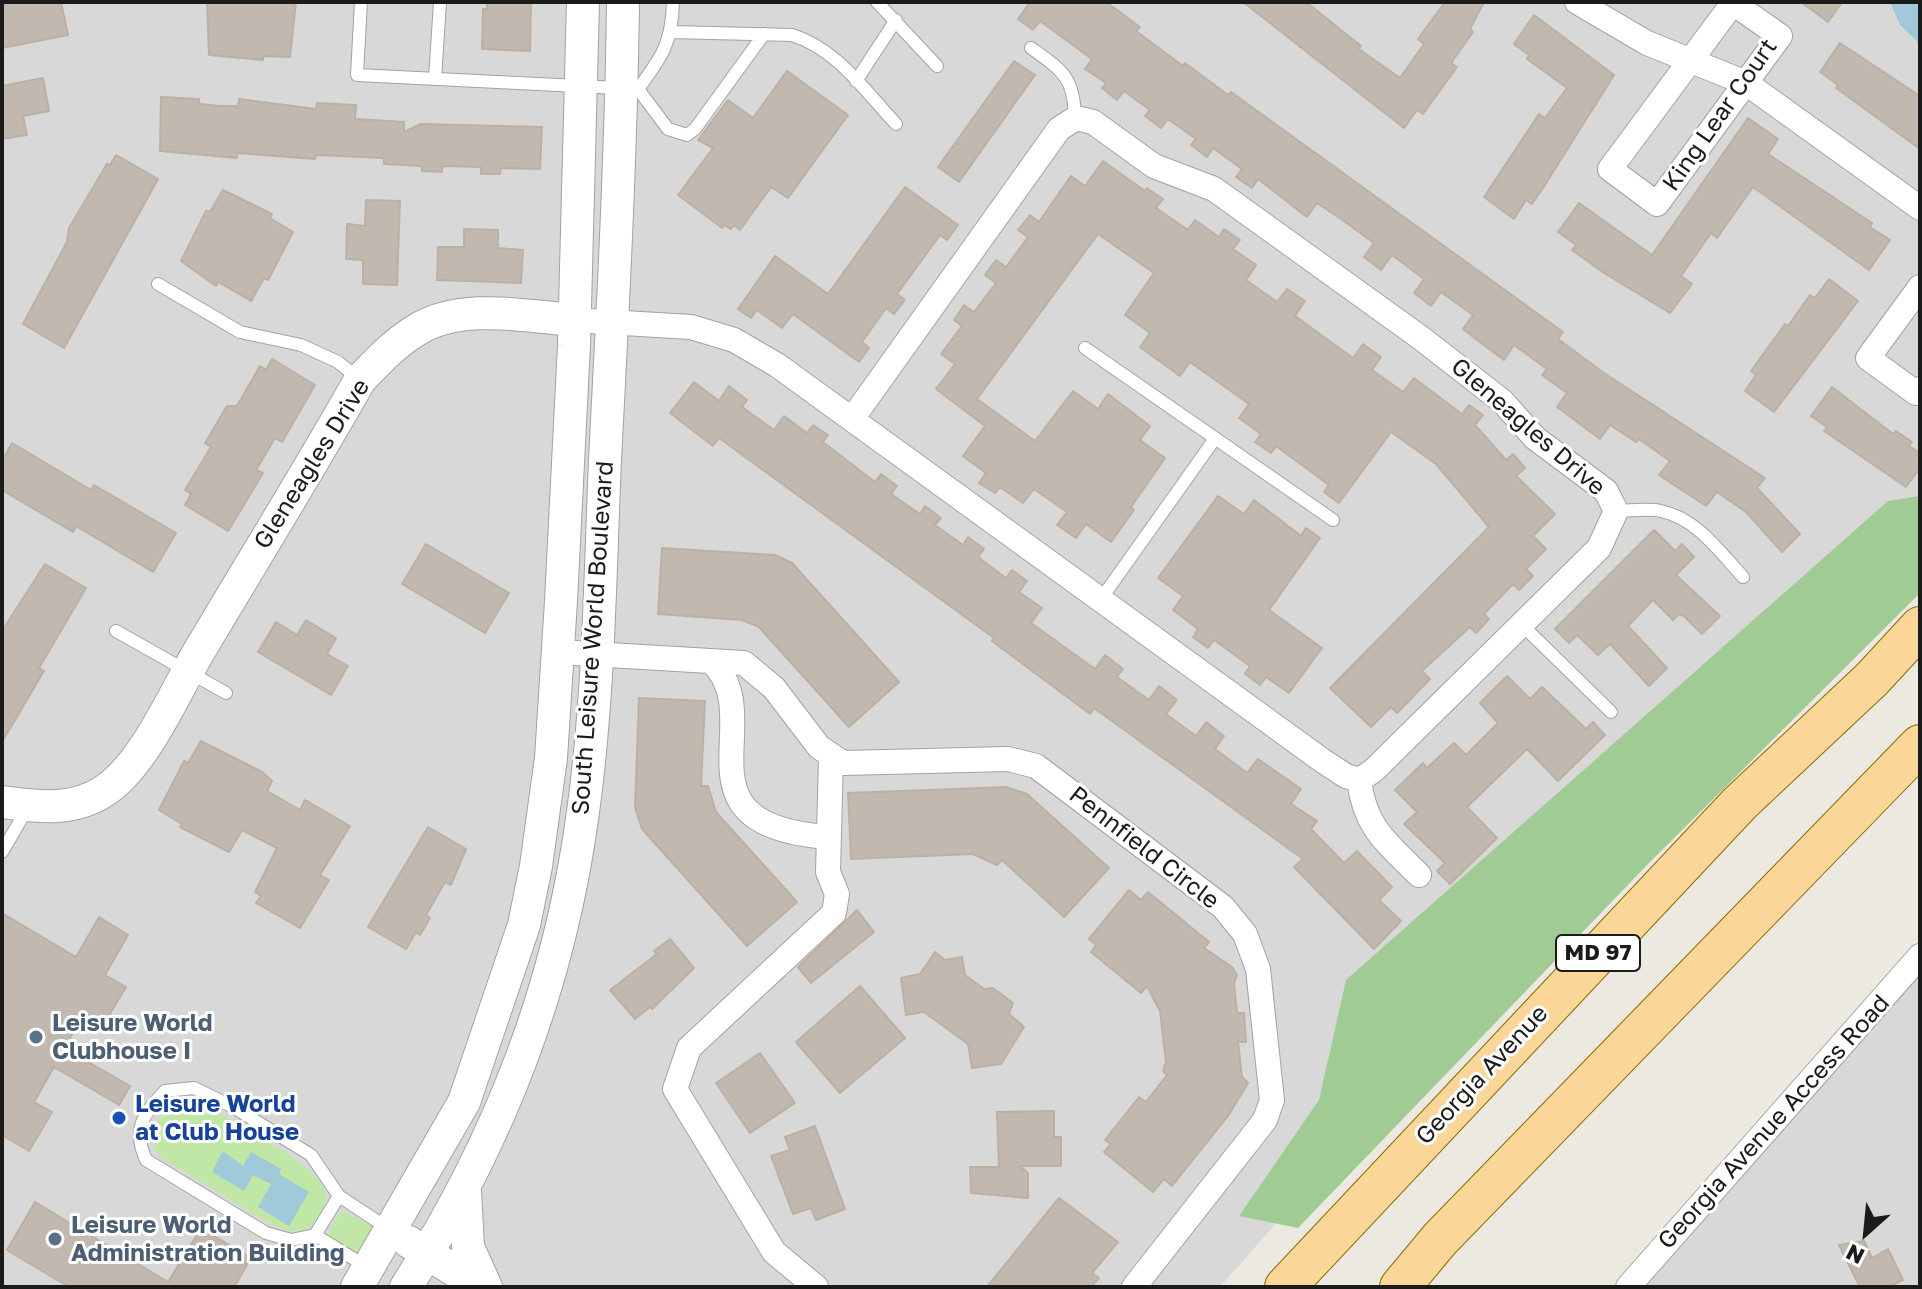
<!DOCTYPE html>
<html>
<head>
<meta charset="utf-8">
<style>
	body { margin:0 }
	#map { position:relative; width:1922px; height:1289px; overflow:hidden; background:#ece9e0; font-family:"Golos Text",sans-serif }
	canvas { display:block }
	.frame { position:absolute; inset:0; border:4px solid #1b1b1b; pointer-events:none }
	.north { position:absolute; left:1826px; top:1193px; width:80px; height:80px; -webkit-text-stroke:6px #fff; paint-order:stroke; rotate:207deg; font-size:22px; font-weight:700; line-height:32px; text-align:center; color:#1b1b1b }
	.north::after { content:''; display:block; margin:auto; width:28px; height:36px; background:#1b1b1b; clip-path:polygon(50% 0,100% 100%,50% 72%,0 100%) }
</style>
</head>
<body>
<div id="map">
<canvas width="1922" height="1289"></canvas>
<div class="frame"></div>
<div class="north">N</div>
</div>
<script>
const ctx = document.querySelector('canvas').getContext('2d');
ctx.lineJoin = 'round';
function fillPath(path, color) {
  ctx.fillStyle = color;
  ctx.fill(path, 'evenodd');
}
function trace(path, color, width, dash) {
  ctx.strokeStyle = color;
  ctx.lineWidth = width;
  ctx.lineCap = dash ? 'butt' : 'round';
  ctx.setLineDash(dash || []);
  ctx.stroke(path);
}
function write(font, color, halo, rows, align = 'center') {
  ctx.font = font + ' "Golos Text",sans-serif';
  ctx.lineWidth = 6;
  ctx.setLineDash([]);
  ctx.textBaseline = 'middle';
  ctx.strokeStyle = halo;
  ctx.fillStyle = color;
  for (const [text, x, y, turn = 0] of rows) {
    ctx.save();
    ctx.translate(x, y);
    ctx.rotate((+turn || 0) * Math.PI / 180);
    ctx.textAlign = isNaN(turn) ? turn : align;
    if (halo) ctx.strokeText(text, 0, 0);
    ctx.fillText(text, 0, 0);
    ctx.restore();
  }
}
fillPath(new Path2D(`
	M2 2H1920V554L1451 1024 1220 1287H2Z
	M1920 956V1287H1628Z`), '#d9d8d8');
fillPath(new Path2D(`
	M197 1102C224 1116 318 1163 325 1191 328 1202 323 1212 318 1221 303 1233 291 1233 274 1226L160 1157 154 1147 159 1119 183 1103Z
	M344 1212 372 1226 374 1231 360 1253 335 1243 328 1236 338 1215Z`), '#c1e7a6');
fillPath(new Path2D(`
	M1920 496V593L1649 863 1298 1228 1239 1216 1319 1100 1346 980 1888 501Z`), '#a1cb95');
fillPath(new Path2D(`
	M1890 2H1920V44L1900 25Z
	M223 1151 243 1166 251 1152 281 1169 279 1174 309 1192 289 1226 258 1207 271 1184 253 1175 244 1191 212 1172Z`), '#a0c9da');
const building = new Path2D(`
	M2 2H61L68 35 2 48Z
	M207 2H296L290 57 263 56V60L209 55Z
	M487 2H531L530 51 482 49 483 9H487Z
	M1030 2H1106L1140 27 1136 31 1183 66 1185 63 1228 95 1231 92 1563 332 1558 339 1604 373 1765 478 1757 488 1800 534 1782 552 1746 512 1717 492 1706 506 1659 475 1670 461 1639 439 1636 442 1610 425 1600 439 1557 407 1567 393 1542 375 1547 369 1514 345 1504 360 1485 346 1463 329 1473 315 1441 292 1431 306 1414 293 1424 279 1392 255 1381 270 1364 257 1374 243 1341 219 1317 203 1307 217 1258 179 1252 188 1236 177 1242 169 1213 148 1207 157 1191 145 1196 139 1168 119 1161 128 1145 116 1150 110 1124 91 1117 100 1102 88 1106 83 1085 69 1092 59 1040 21 1033 30 1018 19Z
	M1243 2H1306L1361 46 1359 49 1400 78 1424 44 1418 39 1445 2H1484L1470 29 1473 32 1451 63 1457 67 1423 114 1417 110 1404 128Z
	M1801 2H1842L1828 22Z
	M1534 15 1614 75 1543 188 1532 204 1526 200 1514 219 1484 197 1539 114 1545 118 1567 88 1527 59 1529 55 1514 44Z
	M1840 43 1920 96V149L1836 88 1838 85 1820 72Z
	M1014 61 1035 75 959 182 938 167Z
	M787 71 848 115 788 198 771 187 740 230 734 225 731 229 724 225 722 228 678 195 713 148 698 140 728 100 753 118Z
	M43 78 49 111 23 116 27 135 2 139V86Z
	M161 97 199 99V104L220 106H238L239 99 316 109 317 103 356 105 355 119 404 122V132L421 124 542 127 540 169 501 168 500 174H481V167L442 166V172L422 171V166L384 164V158L316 155 315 159 237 153V158L160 151Z
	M1748 118 1778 139 1768 154 1872 223 1870 227 1890 240 1869 270 1753 187 1717 238 1711 233 1681 276 1692 284 1670 313 1604 273 1572 250 1576 245 1558 232 1579 203 1652 255Z
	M116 155 158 179 64 348 23 324 67 242 69 228 107 164 110 165Z
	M1103 161 1145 191 1147 188 1163 199 1156 208 1188 230 1195 220 1219 237 1224 229 1240 240 1233 249 1256 265 1246 280 1277 302 1287 289 1305 301 1295 316 1353 358 1363 344 1381 357 1372 370 1403 392 1414 378 1462 414 1469 405 1483 415 1475 425 1506 460 1513 454 1525 468 1516 476 1555 514 1533 536 1546 549 1526 569 1533 576 1519 590 1513 584 1484 614 1489 619 1476 633 1470 627 1422 671 1430 679 1397 713 1391 707 1371 727 1330 688 1489 527 1436 464 1391 432 1339 503 1324 492 1329 485 1276 446 1271 453 1255 442 1261 434 1239 418 1249 404 1190 362 1180 376 1140 347 1150 333 1125 315 1154 273 1098 234 977 399 1035 441 1073 391 1098 409 1108 394 1150 426 1140 440 1165 458 1131 507 1134 510 1111 542 1086 524 1076 538 1057 525 1067 512 1034 489 1023 503 1000 487 995 493 979 483 986 473 963 456 985 426 936 389 955 364 941 354 962 326 954 320 964 305 974 312 996 283 985 275 996 260 1006 267 1028 237 1018 230 1030 215 1039 222 1071 176 1085 186Z
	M905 187 958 225 947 240 940 235 897 294 905 300 894 314 886 308 862 342 869 348 859 362 793 314 782 328 757 310 751 318 738 309 775 256 828 294Z
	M223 190 272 214 270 218 293 232 268 280 264 278 251 301 218 282 216 286 181 261 206 211 210 212Z
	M366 200 400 201 397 285 363 284V260L346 259 347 224 365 226Z
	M464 229 498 230V248L523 250 521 283 437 280 438 247H464Z
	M1829 279 1858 301 1774 412 1745 391 1756 375 1751 371 1785 324 1788 326 1810 295 1815 298Z
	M272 359 315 385 282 442 275 438 256 470 263 473 228 531 185 505 191 494 185 490 211 447 205 443 227 406H237L260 366 266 370Z
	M694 382 719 401 729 386 747 400 742 407 774 430 784 416 807 433 813 425 828 435 823 442 875 482 881 474 897 486 891 494 920 514 925 506 941 518 935 525 963 545 968 537 984 549 978 557 1006 578 1012 570 1027 581 1019 592 1042 608 1031 623 1056 641 1095 669 1105 655 1123 669 1117 677 1149 700 1159 686 1177 700 1166 714 1196 736 1206 722 1224 736 1215 749 1247 773 1258 759 1301 789 1291 804 1317 821 1311 829 1344 863 1357 851 1392 887 1379 900 1401 921 1374 949 1294 867 1303 859 1094 708 1090 714 992 641 994 638 719 438 713 446 670 413Z
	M1832 387 1893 434 1896 431 1912 442 1909 446 1920 453V468L1906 487 1824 431 1827 427 1811 416Z
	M12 443 91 490 94 485 176 533 153 572 76 526 73 532 2 490V461Z
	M1218 496 1244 514 1254 500 1301 536 1306 528 1320 538 1269 610 1322 648 1289 693 1266 677 1260 685 1245 674 1250 666 1214 640 1208 648 1193 637 1198 629 1173 610 1183 596 1158 578Z
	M1654 530 1675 551 1682 544 1694 557 1676 575 1720 616 1702 634 1684 616 1679 614 1673 620 1653 600 1628 626 1667 668 1649 686 1610 644 1598 655 1577 635 1569 643 1555 629Z
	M426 544 509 593 485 633 402 584Z
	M662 548 775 555 792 563 899 682 849 727 759 627 742 620 658 614Z
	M45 564 86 588 39 668 44 671 2 742V631Z
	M306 620 336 638 327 654 348 666 331 695 258 652 276 622 297 635Z
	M1507 676 1530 699 1542 687 1586 729 1593 722 1605 735 1558 781 1527 749 1467 807 1497 838 1450 884 1437 871 1445 863 1404 824 1417 812 1395 790 1423 763 1427 768 1454 743 1466 755 1498 723 1480 703Z
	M639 698 705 701 701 786H708L716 812 797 902 747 946 642 829 635 808Z
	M201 741 262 772 272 781 267 791 300 810 305 800 350 826 320 875 329 880 300 928 256 903 261 896 255 892 277 848 242 830 229 852 180 827 182 824 159 810 184 761 188 763Z
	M1006 787 1027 794 1109 868 1064 917 1002 860 997 865 973 854 851 859 848 793Z
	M428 827 466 849 451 885 445 882 426 915 430 918 420 935 416 932 406 949 368 927Z
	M1129 890 1141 900 1148 892 1209 942 1204 948 1232 967 1237 975 1234 983 1237 1013H1244L1246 1042H1238L1242 1077 1248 1083 1228 1116 1172 1186 1164 1179 1153 1192 1104 1152 1111 1144 1105 1140 1139 1097 1146 1102 1167 1075 1163 1071 1166 1062 1160 1011 1147 986 1141 993 1091 952 1096 945 1089 939Z
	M857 910 874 932 811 983 798 967Z
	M2 913 76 957 99 917 128 935 105 975 126 987 102 1027 83 1016 64 1048 130 1086 119 1105 54 1067 34 1102 52 1112 29 1151 2 1135Z
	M670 939 694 968 652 1009 650 1007 635 1019 610 990 657 954 654 951Z
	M935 952 945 960 962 957 965 975 984 989 993 988 1013 1003 1009 1014 1024 1027 1001 1064 972 1068 968 1044 924 1012 906 1015 901 978 920 974Z
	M860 986 905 1038 840 1093 796 1042Z
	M760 1053 795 1103 750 1133 716 1083Z
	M1054 1111V1137H1061V1166H1020L1028 1173V1198L971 1193 970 1167H999L997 1112Z
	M815 1126 845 1209 816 1220 811 1208 793 1214 771 1156 790 1150 785 1137Z
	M1059 1198 1118 1242 1092 1273 1099 1278 1091 1287H987Z
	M35 1202 168 1282 201 1228 251 1258 234 1287H69L7 1250Z
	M1864 1241 1872 1258 1888 1249 1903 1280 1888 1287H1860L1839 1245Z`);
fillPath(building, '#c1b8b0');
trace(building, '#bdb0a3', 2);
const service = new Path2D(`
	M361 2 357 75 638 89 668 129 687 135 695 129 764 34
	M877 2 937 66
	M672 32 792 35C837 49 865 91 896 124
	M1031 48C1063 71 1074 77 1075 118
	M435 79 440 2
	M856 81 896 20
	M638 89C662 57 672 43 673 2
	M158 284 240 332 301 345 338 362 360 380
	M1085 348 1333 520
	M1616 511C1630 511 1647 508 1661 511 1696 518 1720 552 1743 577
	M1101 599 1214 440
	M1521 624 1611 712
	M116 631 226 693
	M2 852 27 809
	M315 1235 339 1196
	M367 1267 315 1235 291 1240 266 1233 146 1160C132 1129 143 1114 165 1091L194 1088 233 1107 311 1155 339 1196 389 1229`);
const minor = new Path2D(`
	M1577 2 1647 43 1746 83 1920 208
	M1733 3 1780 36 1657 204 1610 169Z
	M1920 287 1868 358 1916 393 1920 389
	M573 320 691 327 734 340 777 365 1323 761 1346 776 1359 780 1373 771 1599 548 1616 511 1606 491 1535 438 1502 401 1421 338 1214 189 1154 166 1093 122 1076 118 1059 129 852 419
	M558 652 744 663 774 688 819 747 843 763 1008 759 1036 766 1223 907 1245 934 1258 969 1272 1100 1265 1120 1134 1287
	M711 661C772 718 665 826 829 837
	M1359 780C1365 828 1386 842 1419 875
	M816 1287 774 1252 675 1089 689 1048 834 913 837 894 828 872 831 757
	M1628 1287 1920 956`);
const tertiary = new Path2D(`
	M2 802C39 807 75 812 107 789 145 762 175 693 198 653 252 562 308 472 360 380 377 362 394 344 415 331 459 302 525 316 573 320
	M465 1191 468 1247 486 1287
	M409 1242 481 1287
	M357 1287 464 1102 524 925 536 866 551 758 561 601 574 345 583 2
	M406 1287C500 1140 560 985 583 812 599 696 600 577 605 460 613 307 621 155 623 2`);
const primary = new Path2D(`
	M1285 1287 1740 803 1872 679 1920 627
	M1400 1287 1440 1239 1920 745`);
trace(service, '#a2a2a2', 14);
trace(minor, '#a2a2a2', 26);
trace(tertiary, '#a2a2a2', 34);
trace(primary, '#8f6903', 42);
trace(service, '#fff', 12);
trace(minor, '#fff', 24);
trace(tertiary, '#fff', 32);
trace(primary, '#fad698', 40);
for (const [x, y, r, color] of [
	[36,1037,8,"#5c6f8a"],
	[119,1118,8,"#1a4fb4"],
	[55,1239,8,"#5c6f8a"]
]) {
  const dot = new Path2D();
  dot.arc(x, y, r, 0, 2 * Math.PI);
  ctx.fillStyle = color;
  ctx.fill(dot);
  trace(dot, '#fff', 3);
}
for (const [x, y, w] of [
	[1598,953,84]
]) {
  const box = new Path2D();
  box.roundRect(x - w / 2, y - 18, w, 36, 6);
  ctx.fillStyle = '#fff';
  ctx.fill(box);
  trace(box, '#1b1b1b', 2);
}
write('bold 22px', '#1b1b1b', null, [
	["MD 97",1598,953]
]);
write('24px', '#1b1b1b', '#fff', [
	["King Lear Court",1720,115,-55],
	["Gleneagles Drive",1528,427,41],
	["Gleneagles Drive",312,464,-58],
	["South Leisure World Boulevard",593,638,-86],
	["Pennfield Circle",1144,848,38],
	["Georgia Avenue",1482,1075,-47],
	["Georgia Avenue Access Road",1774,1122,-48]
]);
write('bold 24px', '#4e5e75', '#fff', [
	["Leisure World",52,1023],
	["Clubhouse I",52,1051],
	["Leisure World",71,1225],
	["Administration Building",71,1253]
], 'left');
write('bold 24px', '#164399', '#fff', [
	["Leisure World",135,1104],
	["at Club House",135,1132]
], 'left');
</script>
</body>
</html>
